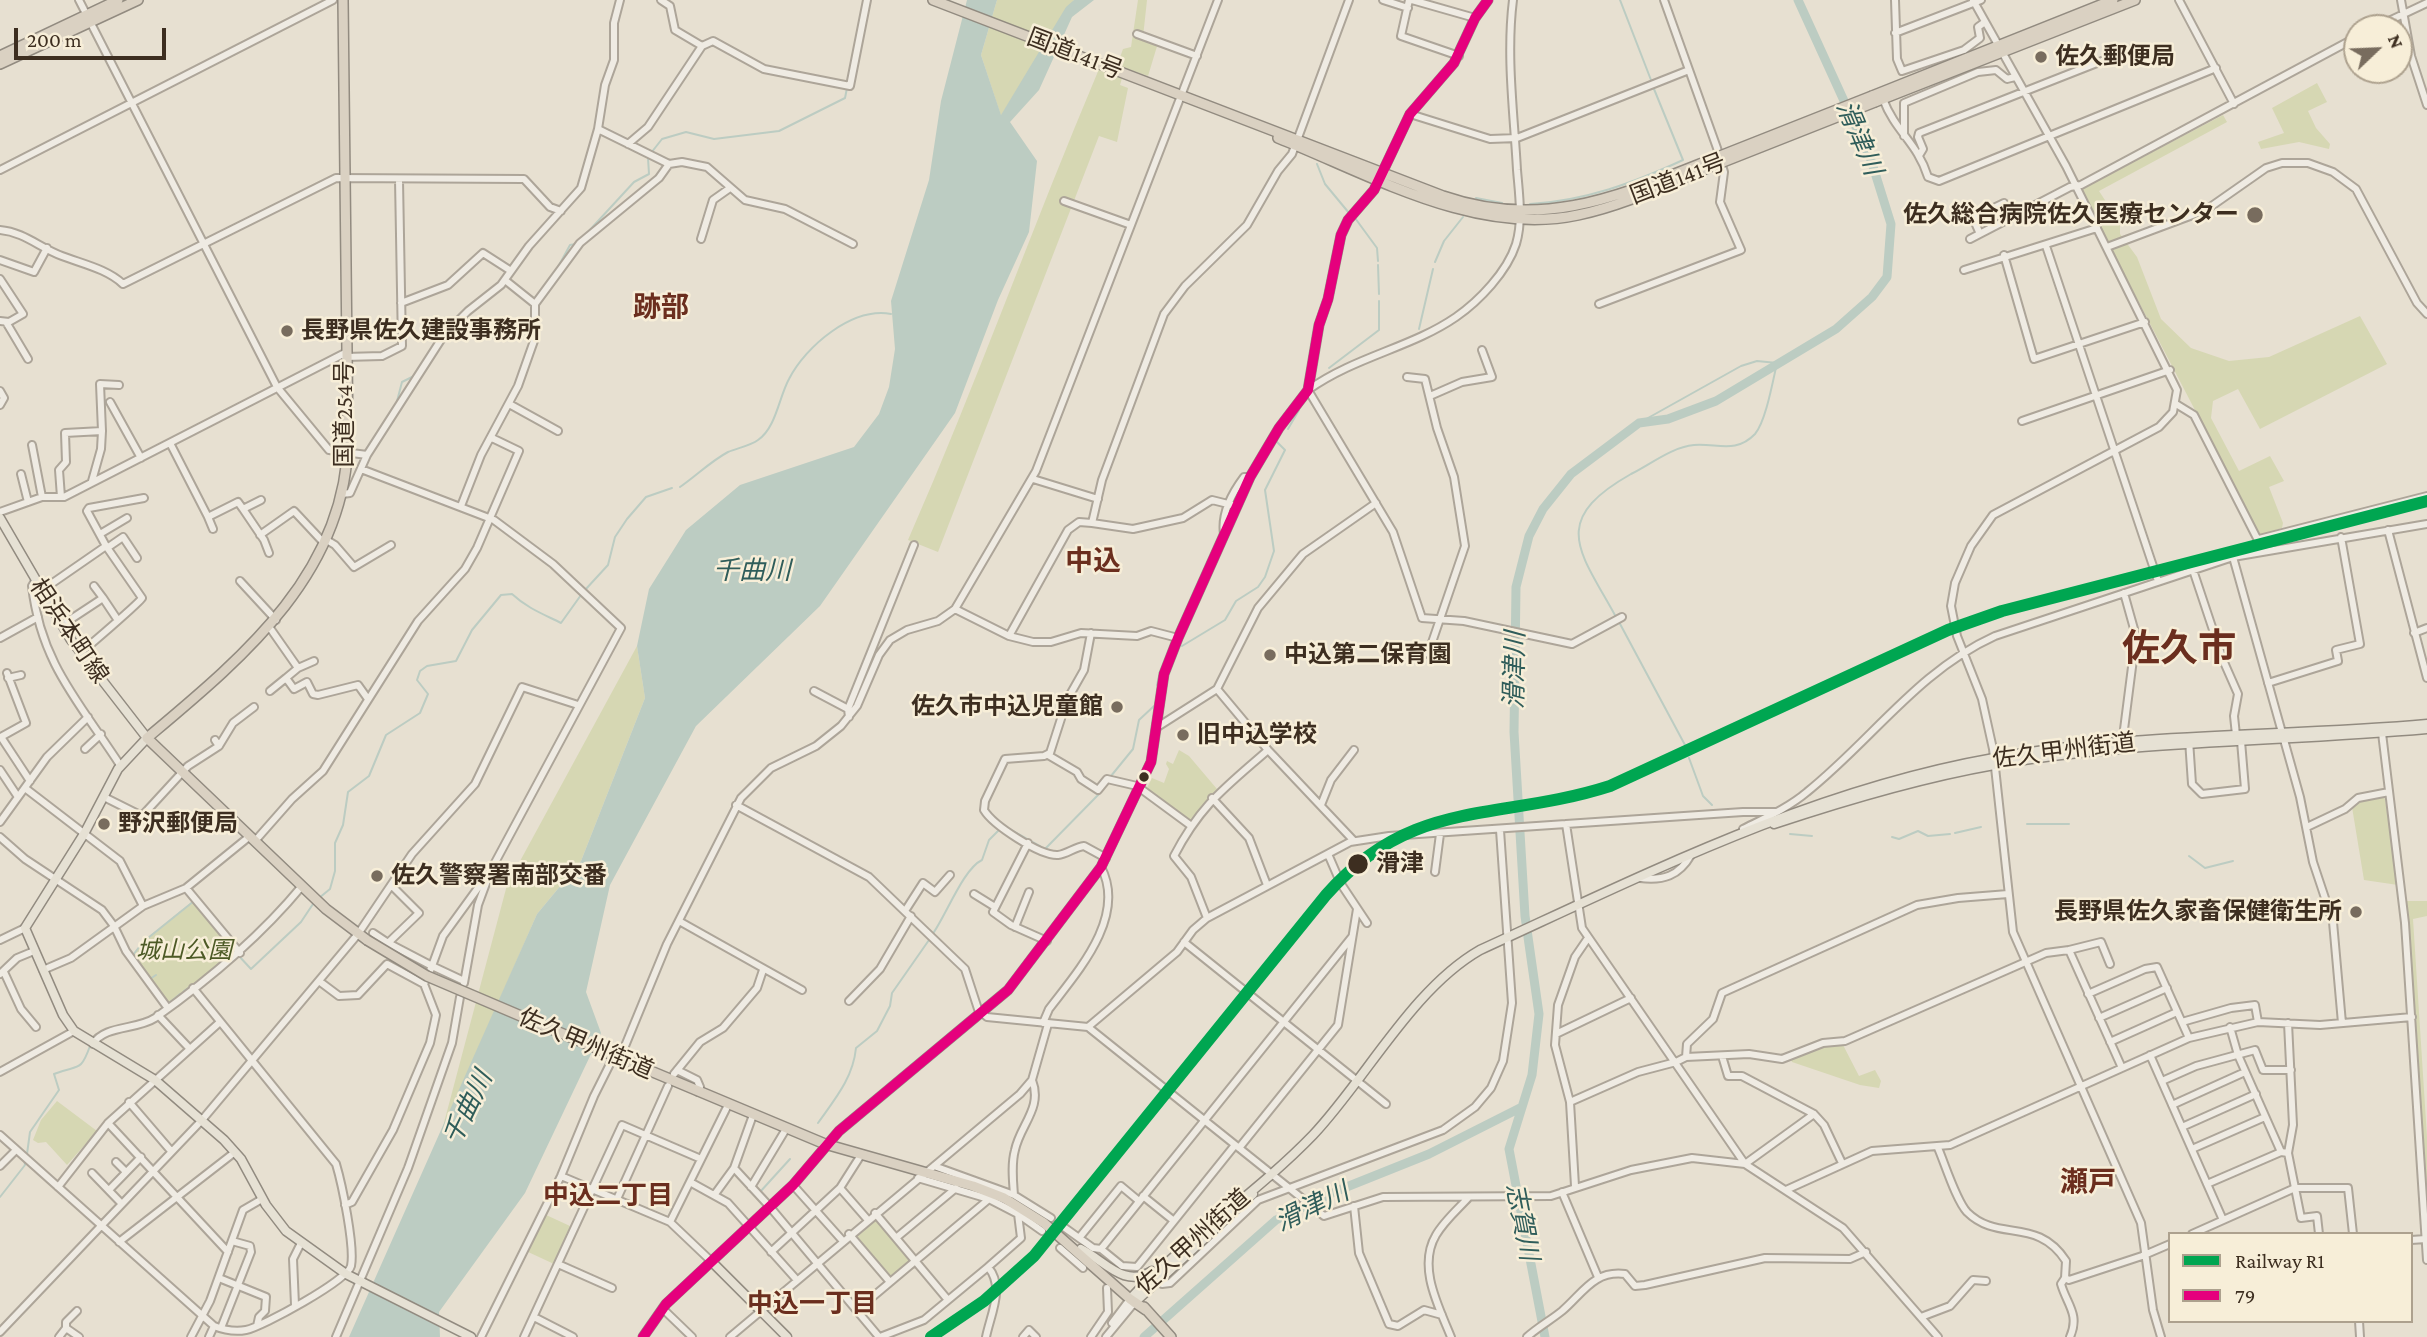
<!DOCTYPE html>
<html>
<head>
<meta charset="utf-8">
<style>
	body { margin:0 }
	#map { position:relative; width:2427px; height:1337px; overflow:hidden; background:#e7e0d1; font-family:"Crimson Pro",serif }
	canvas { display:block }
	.legend { position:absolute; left:2168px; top:1232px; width:245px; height:91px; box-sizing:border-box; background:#f7eed8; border:2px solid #ada18e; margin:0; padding:9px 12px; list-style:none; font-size:21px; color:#3d2e20 }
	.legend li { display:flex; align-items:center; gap:14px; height:35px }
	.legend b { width:35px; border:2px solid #ada18e }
	.north { position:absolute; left:2343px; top:14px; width:70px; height:70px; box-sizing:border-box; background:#f7eed8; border:2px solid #ada18e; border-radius:50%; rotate:67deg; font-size:19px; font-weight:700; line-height:28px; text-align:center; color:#3d2e20 }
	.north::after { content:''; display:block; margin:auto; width:24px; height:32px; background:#786c5e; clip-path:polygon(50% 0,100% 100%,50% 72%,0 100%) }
	.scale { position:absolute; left:14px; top:28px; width:152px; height:32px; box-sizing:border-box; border:4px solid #3d2e20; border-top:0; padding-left:9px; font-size:21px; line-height:24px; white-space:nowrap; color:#3d2e20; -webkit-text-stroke:5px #f7eed8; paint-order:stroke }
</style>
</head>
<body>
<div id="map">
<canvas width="2427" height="1337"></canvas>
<ul class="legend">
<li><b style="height:9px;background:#00a651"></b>Railway R1</li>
<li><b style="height:9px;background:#e5007d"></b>79</li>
</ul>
<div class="north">N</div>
<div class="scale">200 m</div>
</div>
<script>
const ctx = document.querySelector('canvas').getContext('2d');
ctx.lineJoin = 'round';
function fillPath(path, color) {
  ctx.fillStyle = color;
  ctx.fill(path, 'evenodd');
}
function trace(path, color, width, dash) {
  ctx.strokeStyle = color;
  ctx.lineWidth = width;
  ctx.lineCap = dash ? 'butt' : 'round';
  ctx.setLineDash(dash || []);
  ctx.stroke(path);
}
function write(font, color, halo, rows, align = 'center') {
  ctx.font = font + ' "Crimson Pro","Noto Sans JP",serif';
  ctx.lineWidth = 5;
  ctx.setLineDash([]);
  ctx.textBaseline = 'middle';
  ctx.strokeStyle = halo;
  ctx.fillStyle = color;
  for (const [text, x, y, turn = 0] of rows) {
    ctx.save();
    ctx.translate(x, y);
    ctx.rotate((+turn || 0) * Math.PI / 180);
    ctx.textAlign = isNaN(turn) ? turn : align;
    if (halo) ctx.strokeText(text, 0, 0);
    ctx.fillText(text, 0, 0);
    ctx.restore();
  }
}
fillPath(new Path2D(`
	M997 0H1074L1001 116 981 55Z
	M1138 0H1147L1143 37 1158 43 1148 76 1125 68 1120 85 1128 88 1117 142 1099 136 938 552 908 540C976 385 1033 225 1099 69L1114 74 1123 49 1131 47Z
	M2317 83 2327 102 2308 111 2316 128 2330 144 2329 149 2299 142 2261 149 2258 142 2284 133 2272 108Z
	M2223 115 2227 122 2099 191 2120 223V234L2137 257 2161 319 2191 348 2229 361 2269 357 2360 316 2387 364 2260 429 2238 389 2213 401 2211 418 2239 471 2270 456 2284 481 2269 487 2283 523 2282 528 2260 535 2082 193V189Z
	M637 646 645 698 581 861 537 914 441 1134 507 885Z
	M1179 750 1189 756 1217 789 1189 821 1146 790 1152 778 1164 783 1169 769 1166 764 1167 761 1173 764Z
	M2383 797 2385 799 2398 885 2364 880 2352 807 2359 801Z
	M194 900 236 952 168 1003 132 956 143 941Z
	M2406 901H2427V916L2413 919 2427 1137V1220Z
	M1842 1043 1859 1076 1875 1070 1881 1081 1879 1088 1860 1085 1792 1062 1790 1058 1823 1045Z
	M57 1101 97 1131 67 1165 46 1142 38 1143 33 1140 41 1120Z
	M544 1214 570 1226 554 1264 526 1251Z
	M876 1218 911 1259 891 1279 854 1235Z`), '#d6d7b3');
fillPath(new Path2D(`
	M967 0H997L981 55 1001 115 1066 7 1074 0H1094L1072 17 1039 90 1010 122 1037 161 1029 232 998 300 955 413 820 606 696 726 610 885 586 992 601 1033 525 1193 439 1312 440 1337H349L537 914 581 861 645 698 637 646 649 589 686 530 740 485 854 447 879 414 889 387 895 349 891 301 929 180 941 101Z`), '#bcccc2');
trace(new Path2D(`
	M1620 0 1651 80
	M651 153 662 139 686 132 714 139 779 131 845 98 847 88
	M1317 164 1325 184 1349 213
	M1476 198 1502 203
	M1530 204C1585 201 1633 183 1683 160L1654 89
	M1355 218 1377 248 1378 261
	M587 233 634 182 649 174 648 158
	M1435 262 1444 241 1463 217
	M1378 265 1379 294
	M558 267 570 245 576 244
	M525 292 535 299
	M1419 329 1433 269
	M1329 368 1379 330V301
	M396 405 402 382 414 376 431 350
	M1288 429 1299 410
	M353 478 359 466
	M680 487C696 476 711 461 728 452 737 448 750 446 758 440 776 428 779 397 789 379 806 346 852 307 891 314
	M585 590 608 565 615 537 627 519 646 497 672 488
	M1616 617C1580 551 1548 521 1631 474 1651 464 1672 447 1694 445 1717 443 1736 454 1755 434 1766 421 1773 380 1777 363L1757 361 1741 366 1639 423
	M1619 622 1685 745
	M1182 646 1225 620 1236 601 1258 587 1265 577 1274 551 1265 490 1285 450 1277 442
	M1157 685 1159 676
	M1689 758 1703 796 1712 805
	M1111 776 1133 749 1139 720 1154 706
	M2027 824H2069
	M1006 827 1040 846
	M1955 833 1981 827
	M1790 834 1812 836
	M1892 837 1899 839 1918 831 1928 836 1950 834
	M1045 849 1100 793
	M2189 856 2205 868 2233 861
	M319 898 330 889 335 871V843L343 825 348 792 369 776 386 735 420 713 428 694 417 680 420 671 427 666 456 661 472 630 501 595 512 594C527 608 543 614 561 623L581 595
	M932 935C946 916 963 869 982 860L989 840 999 830
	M133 955 143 942 194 901
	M238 955 251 969 301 922 313 904
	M150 979 156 975
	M184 991 203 978
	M168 1004 180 994
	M145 1020 164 1007
	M94 1037 103 1032
	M818 1123C835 1099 853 1078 856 1048L877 1031 890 1006 892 993 929 940
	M27 1154 30 1132 59 1090 54 1074C78 1064 80 1074 90 1046
	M760 1192 790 1159
	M0 1197 25 1165 24 1158`), '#bcccc2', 2);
trace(new Path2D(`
	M1144 1337 1276 1220 1339 1190 1429 1154 1520 1108
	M1545 1337 1509 1149 1532 1075 1539 1014 1525 916 1514 732 1516 587 1529 536 1543 509 1571 474 1639 423 1668 419 1716 401 1836 329 1872 297 1887 277 1891 224 1871 160 1798 0`), '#bcccc2', 9);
const minor = new Path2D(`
	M79 0 277 387 329 450 367 455
	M661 0 670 6 675 30 702 46
	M1383 0 1408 8
	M1409 0 1401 36 1459 56
	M1412 0 1475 18
	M1513 0C1506 56 1514 114 1517 170 1519 194 1523 221 1516 244 1507 272 1479 301 1456 317 1411 348 1356 356 1308 390L1393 532 1422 618 1464 621 1572 644 1622 617
	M1895 0 1897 59 1902 71 1964 50 1980 38 1978 27 1985 22
	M1973 0 2066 166 2177 390 2173 412 2159 427 1993 515 1971 546 1955 583 1951 606 1957 636 1982 699 1993 749 2013 932 2141 1223 2153 1310 2161 1337
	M2179 0 2234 104
	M2401 0 2411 56 2427 105
	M2374 28 2427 3
	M1895 33 1981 0
	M1137 34 1197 56
	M1883 99C1896 133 1917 142 1928 177L1939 181 2216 68
	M1410 114 1490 139 1517 138 1689 70
	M598 129 669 164 682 162 707 167 745 200 785 209 853 244
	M1904 136V103L1978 72 1996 70 2007 79 2015 77
	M628 144 648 127 702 46 713 41 764 69 850 86 867 0
	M1920 154 1923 149 1918 137 1919 133 2135 48
	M0 170 333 0
	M1064 201 1131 225
	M0 230C24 232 40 248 62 256 83 264 107 269 123 284L336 178 524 179 550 207 561 211
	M1980 234 1973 218 2004 203 2011 218
	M701 239 713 200 730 188
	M1970 239 2070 187 2081 185 2357 37
	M2046 246 2158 581
	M2107 247 2206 210 2266 168 2282 163H2308L2333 172 2356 189 2417 303 2427 314
	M2004 255 2034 359 2145 322
	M0 260 34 272 47 248
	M1964 270 2097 228
	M0 279 23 314 9 322 0 321
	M505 280 535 304
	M401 303 448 285 483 253 511 271
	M1599 304 1741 250 1720 202 1724 172 1717 148 1664 0
	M6 322 28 359
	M345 357 382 356 402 346 399 180
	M1407 377 1425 379 1437 428 1454 477 1465 546 1428 654
	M0 391 4 398 0 405
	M1430 396 1462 382 1492 377 1482 350
	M110 402 141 458
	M2176 404 2194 415 2263 550
	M511 405 558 431
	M2022 421 2170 370
	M102 431 100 384 119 385
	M170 443 208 517 238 502 243 509 261 500
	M32 445 42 497
	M361 469 494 520 553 564 621 628 491 870 478 905 464 983
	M21 474 28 502
	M1033 479 1098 499
	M342 494 350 493 367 455 444 335 468 311 501 285 529 246 581 188 598 129 605 85 614 60V23L620 0
	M61 497 59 470 66 462 65 433 102 431 101 449 92 481
	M461 506 481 455 518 386 535 338V304L580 243 659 178 669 164
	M243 509 264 540 269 553
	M0 512 42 497H64L345 353
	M208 517 213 529
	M1092 523 1133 529 1183 518 1212 500 1236 506
	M2388 530 2427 678
	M100 534 127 518
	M1224 534C1221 514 1232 493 1244 477H1250
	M260 535 294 511 323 542
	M325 539 335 545 354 567 391 545
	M2259 539 2427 496
	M107 548 123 537 137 558
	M2233 557 2300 797 2313 862 2333 922 2342 1023
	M2193 570 2223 660 2238 694 2234 716 2236 735
	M35 581 32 586C41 664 80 703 120 765
	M240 581 276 620
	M94 586 103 598
	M41 591 106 546 87 511 89 508 144 498
	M955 609 1009 636 1033 642H1051L1081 633 1137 636 1151 631 1178 638
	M62 625 103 598 117 619
	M270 628 298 668 286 678 294 689 307 682 313 694 318 695 358 685 368 699
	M1091 633 1084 670 1067 700 1050 753 1044 756 1005 759 985 801 984 810C993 825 1040 856 1058 855 1067 854 1075 847 1084 846L1106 858
	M2414 633 2427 628
	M1009 636 1068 530 1079 522 1092 523 1102 480 1164 314 1185 286 1247 225 1278 171 1292 154 1349 0
	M0 638 38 617
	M80 653C89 646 139 603 142 598L106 546
	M298 668 314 661
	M7 673 26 723 1 737 30 781
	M8 678 21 675
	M2268 683 2338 661 2336 650 2360 644 2341 537
	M1217 689 1268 750 1354 841
	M270 691 286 678
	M814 691 848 709
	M849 717 848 709 914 545
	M1159 726 1217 689 1258 608 1303 554 1376 503
	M2382 733 2405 923 2427 1260
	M2189 740 2192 784 2202 794 2245 789 2241 741
	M2122 745 2136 636 2124 593
	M219 746 233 723 254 707
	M85 749 101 734
	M1048 755 1077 772 1081 779 1098 790 1107 779 1137 786 1190 825
	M0 770 18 797
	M25 788 120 861 143 906
	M104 797 142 816 188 766 219 746 215 740
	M1212 798 1249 838 1267 885
	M736 805 869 877 965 969 978 1009 987 1017 1088 1027 1324 1216 1383 1197 1551 1196 1631 1170 1692 1158 1745 1164 1814 1114
	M1321 805 1331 780 1354 750
	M0 822 47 757 88 717
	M1566 824 1582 928 1745 1164 1843 1228 1938 1337
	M2307 827 2345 809 2358 798 2389 792
	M1743 829C1765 818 1788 808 1807 792 1872 740 1918 671 1995 636L2233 557 2427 524
	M0 837 25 859 102 910 114 926 126 951 167 1007
	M255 841 292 799 323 771 418 621 465 569 477 548 519 451 492 438
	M1028 843 993 912 1011 925 1047 941
	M1328 854 1341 884 1367 923
	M1435 872 1440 834
	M1640 878C1663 881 1679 876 1691 855
	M391 885 419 913 388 943 432 966 443 936 491 870
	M186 888 240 953
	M974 894 995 907
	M905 911 923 883 935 892 950 875
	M1207 918 1191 877 1174 856C1201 804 1226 787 1268 750
	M679 921 802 990
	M1015 927 1029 892
	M373 933 388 943
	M0 940 25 928
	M1184 942 1386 1104
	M2069 950 2101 942 2110 964
	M43 970 71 958 143 906 186 888 250 836
	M4 972 21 1009 36 1027
	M0 974 17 958 34 951
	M319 981 339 996 358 995 387 964 424 984
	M2088 994 2145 969 2157 967 2189 1038
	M849 1001 880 969 911 916
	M158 1015 189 1048
	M2099 1018 2167 988
	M2182 1022 2231 1008 2255 1005 2258 1022
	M1043 1023 1049 1009C1078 971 1127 917 1101 867
	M2288 1023 2293 1125 2288 1153 2295 1188H2348L2353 1234
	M1088 1027 1177 952 1193 930 1207 918 1350 842 1389 836 1743 812H1777
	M2230 1027 2238 1055 2281 1152 2288 1153
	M1556 1034 1631 998
	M2110 1042 2177 1012
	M93 1044C104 1025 137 1030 155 1018 210 979 259 938 302 886
	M2150 1055 2223 1220
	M1722 1056 1728 1076H1742L1814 1114 1824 1125 1842 1163
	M1686 1057 1687 1044 1713 1019 1722 993 1917 905 1958 898 2008 894
	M677 1070 697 1080 700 1087 698 1092
	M0 1072 74 1031
	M674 1074 700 1042 723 1028 757 988 763 970
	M2162 1081 2196 1066 2255 1050 2263 1070H2291
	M129 1102 171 1151
	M1570 1102 1638 1072 1676 1062 1686 1057 1749 1054 1782 1059 1823 1043 1845 1041 2046 953 2069 950 2122 1068
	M2172 1105 2245 1072
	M108 1123 228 1252
	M2182 1127 2256 1094
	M0 1135 214 1326C224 1330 235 1332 246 1330 262 1327 348 1280 351 1266 355 1247 342 1184 336 1164L193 988
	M1239 1148 1338 1025 1357 909
	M1938 1148C1945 1164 1956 1200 1967 1212 1998 1243 2037 1216 2066 1261L2065 1278 2069 1280 2142 1256 2170 1244
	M2192 1149 2265 1117
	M116 1162 126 1172
	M0 1166 16 1150
	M934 1166 1014 1195 1051 1218
	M734 1168 770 1207 879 1337
	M92 1173 121 1203
	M561 1176 670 1222 711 1261
	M918 1178 989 1199
	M690 1182 728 1203 796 1279
	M2207 1184 2281 1152
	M793 1185 842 1240
	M1575 1186 1570 1102 1555 1045 1558 1005 1575 957 1588 938
	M58 1187 108 1123 220 1022
	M751 1187 786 1129
	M840 1188 867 1219
	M109 1190 141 1157
	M1786 1190 1872 1151 1950 1145 2189 1038 2258 1022 2320 1025 2412 1017
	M1562 1192 1598 1277
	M715 1194 734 1168 753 1115
	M1014 1195C1013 1181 1011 1164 1015 1150 1020 1125 1043 1108 1032 1080
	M1143 1196 1174 1221
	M617 1199 668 1086
	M345 1205 352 1202 393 1130 430 1043 436 1015 424 984 432 966 464 981
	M1354 1206 1359 1253 1389 1324 1398 1326 1424 1310 1442 1315
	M875 1213 948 1300
	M1018 1214 1042 1231
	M670 1222 728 1105
	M1065 1228 1093 1248 1101 1249 1122 1266 1137 1267 1235 1145
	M849 1234 890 1282
	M2192 1234 2295 1188 2301 1218 2317 1216 2319 1234
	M896 1238 956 1188
	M1079 1238 1121 1186 1139 1201
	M2411 1240 2426 1239
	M119 1242 235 1152
	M1060 1248 1083 1268
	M1101 1249 1352 937
	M771 1252 840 1188 861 1155
	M558 1264 612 1288
	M219 1278 266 1297 265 1311 259 1317 257 1326
	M2065 1278 2061 1284C2067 1305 2080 1314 2070 1337
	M1162 1284 1170 1283 1258 1200 1443 1130 1475 1107 1491 1088 1503 1061 1512 1003 1500 830
	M295 1305 293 1259 301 1243
	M663 1309 692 1337
	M857 1310 989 1199 1018 1214 1021 1238 988 1267C1005 1287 991 1313 986 1337
	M534 1317 573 1337
	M1921 1317 1950 1306 1973 1280 1986 1281
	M2359 1321 2360 1337
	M1112 1323 1130 1299
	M66 1328 79 1337
	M221 1328 251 1252 250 1246 232 1241
	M0 1332 202 1120 358 934 412 854 475 784 522 687 578 705
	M59 1337 66 1328V1322L77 1311
	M191 1337 210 1301 243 1210 262 1199
	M209 1337 214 1326
	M336 1337 408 1168 452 1043 460 997
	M481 1337 561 1176 594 1096 611 1062 625 1046 667 944 741 798 771 768 816 746 841 726 857 706 879 655 890 640 907 630 938 621 955 609 1036 471 1218 0
	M524 1337 622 1125 701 1159
	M730 1337 1020 1094 1032 1080 1048 1024
	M880 1337 924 1320 988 1267
	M1023 1337 1029 1330 1036 1337
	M1091 1337 1108 1312 1107 1288
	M1106 1337 1134 1303
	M1451 1337C1439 1307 1417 1267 1436 1235 1444 1221 1458 1209 1469 1197
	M1527 1337C1538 1327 1551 1320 1562 1311 1583 1293 1594 1270 1625 1274L1635 1286 1645 1285 1765 1258 1850 1259 1866 1252`);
const major = new Path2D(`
	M0 518 71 640 147 738 118 769 84 834 25 928 63 1015 74 1031 155 1080 224 1140 241 1159 266 1205 286 1231 346 1274 471 1337
	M1774 824C1846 800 1920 778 1994 765 2137 740 2283 742 2427 729
	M1081 1249C1104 1260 1124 1289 1152 1271
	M711 1261 787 1337
	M1130 1299C1186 1239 1256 1194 1313 1135 1366 1079 1412 989 1480 950 1646 874 1812 790 1994 758 2137 732 2283 737 2427 724
	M1134 1303 1253 1194
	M643 1337 666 1304 793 1185 839 1131 1008 990 1101 867 1151 762 1164 674 1178 638 1250 477 1279 428 1308 390 1319 325 1328 299 1341 235 1348 220 1374 190 1410 114 1454 63 1475 18 1488 0`);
const highway = new Path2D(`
	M343 0 348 440C346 574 241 659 147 738L326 909 367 940
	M933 0 1443 196C1544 231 1621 195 1715 158
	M0 56 118 0
	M0 64 138 0
	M1872 96 2113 0
	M1875 102 2135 0
	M1278 138C1369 174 1476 237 1578 215 1626 205 1672 182 1718 164
	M610 1054 825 1144 973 1186 1004 1198 1044 1223 1130 1299 1146 1310
	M1144 1307 1171 1337`);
trace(minor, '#ada599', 10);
trace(major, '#928b80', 11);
trace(highway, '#928b80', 12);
trace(minor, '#efebe3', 6);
trace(major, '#e6e1d4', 8);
trace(highway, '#dad1c2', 9);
const highwayBridge = new Path2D(`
	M1715 158 1872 96
	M1718 164 1875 102
	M367 940 427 976 610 1054`);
trace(highwayBridge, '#928b80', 12, []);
trace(highwayBridge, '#dad1c2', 9);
trace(new Path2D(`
	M643 1337 666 1304 793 1185 839 1131 1008 990 1101 867 1151 762 1164 674 1178 638 1250 477 1279 428 1308 390 1319 325 1328 299 1341 235 1348 220 1374 190 1410 114 1454 63 1475 18 1488 0`), '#e5007d', 10);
trace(new Path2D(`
	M931 1337 984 1301 1034 1256 1326 895C1413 796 1498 822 1610 786L1948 630 2002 611 2427 501`), '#00a651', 12);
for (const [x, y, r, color] of [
	[2041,57,7,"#786c5e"],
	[2255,215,9,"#786c5e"],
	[287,331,7,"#786c5e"],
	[1270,655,7,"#786c5e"],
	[1117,707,7,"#786c5e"],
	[1183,735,7,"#786c5e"],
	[1144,777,6,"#3d2e20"],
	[104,824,7,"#786c5e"],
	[1358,864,11,"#3d2e20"],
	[377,876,7,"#786c5e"],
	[2356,912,7,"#786c5e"]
]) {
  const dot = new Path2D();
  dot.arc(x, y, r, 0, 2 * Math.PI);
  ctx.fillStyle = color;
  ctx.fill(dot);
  trace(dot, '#f7eed8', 2.5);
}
write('24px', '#3d2e20', '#f7eed8', [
	["国道141号",1075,54,21],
	["国道141号",1678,179,-21],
	["国道254号",345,414,-90],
	["相浜本町線",69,631,56],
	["佐久甲州街道",2064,751,-7],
	["佐久甲州街道",586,1044,23],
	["佐久甲州街道",1193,1242,-42]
]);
write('bold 24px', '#3d2e20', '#f7eed8', [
	["佐久郵便局",2055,57],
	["佐久総合病院佐久医療センター",2239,215,"right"],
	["長野県佐久建設事務所",301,331],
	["中込第二保育園",1284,655],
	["佐久市中込児童館",1103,707,"right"],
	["旧中込学校",1197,735],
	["野沢郵便局",118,824],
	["佐久警察署南部交番",391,876],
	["長野県佐久家畜保健衛生所",2342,912,"right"]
], 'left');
write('bold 24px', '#3d2e20', '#f7eed8', [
	["滑津",1376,864]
], 'left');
write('italic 24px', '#4d5a26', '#f7eed8', [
	["城山公園",184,951]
]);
write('italic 26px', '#2f5d5a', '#f7eed8', [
	["滑津川",1859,138,67],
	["千曲川",752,571],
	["滑津川",1515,670,-89],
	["千曲川",468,1108,-64],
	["滑津川",1312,1207,-26],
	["志賀川",1522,1222,79]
]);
write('bold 26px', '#6b2e1e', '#f7eed8', [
	["中込二丁目",608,1196],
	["中込一丁目",812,1304]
]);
write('bold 28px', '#6b2e1e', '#f7eed8', [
	["跡部",661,307],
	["中込",1093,561],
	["瀬戸",2088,1182]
]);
write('bold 38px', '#6b2e1e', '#f7eed8', [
	["佐久市",2179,649]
]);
</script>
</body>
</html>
